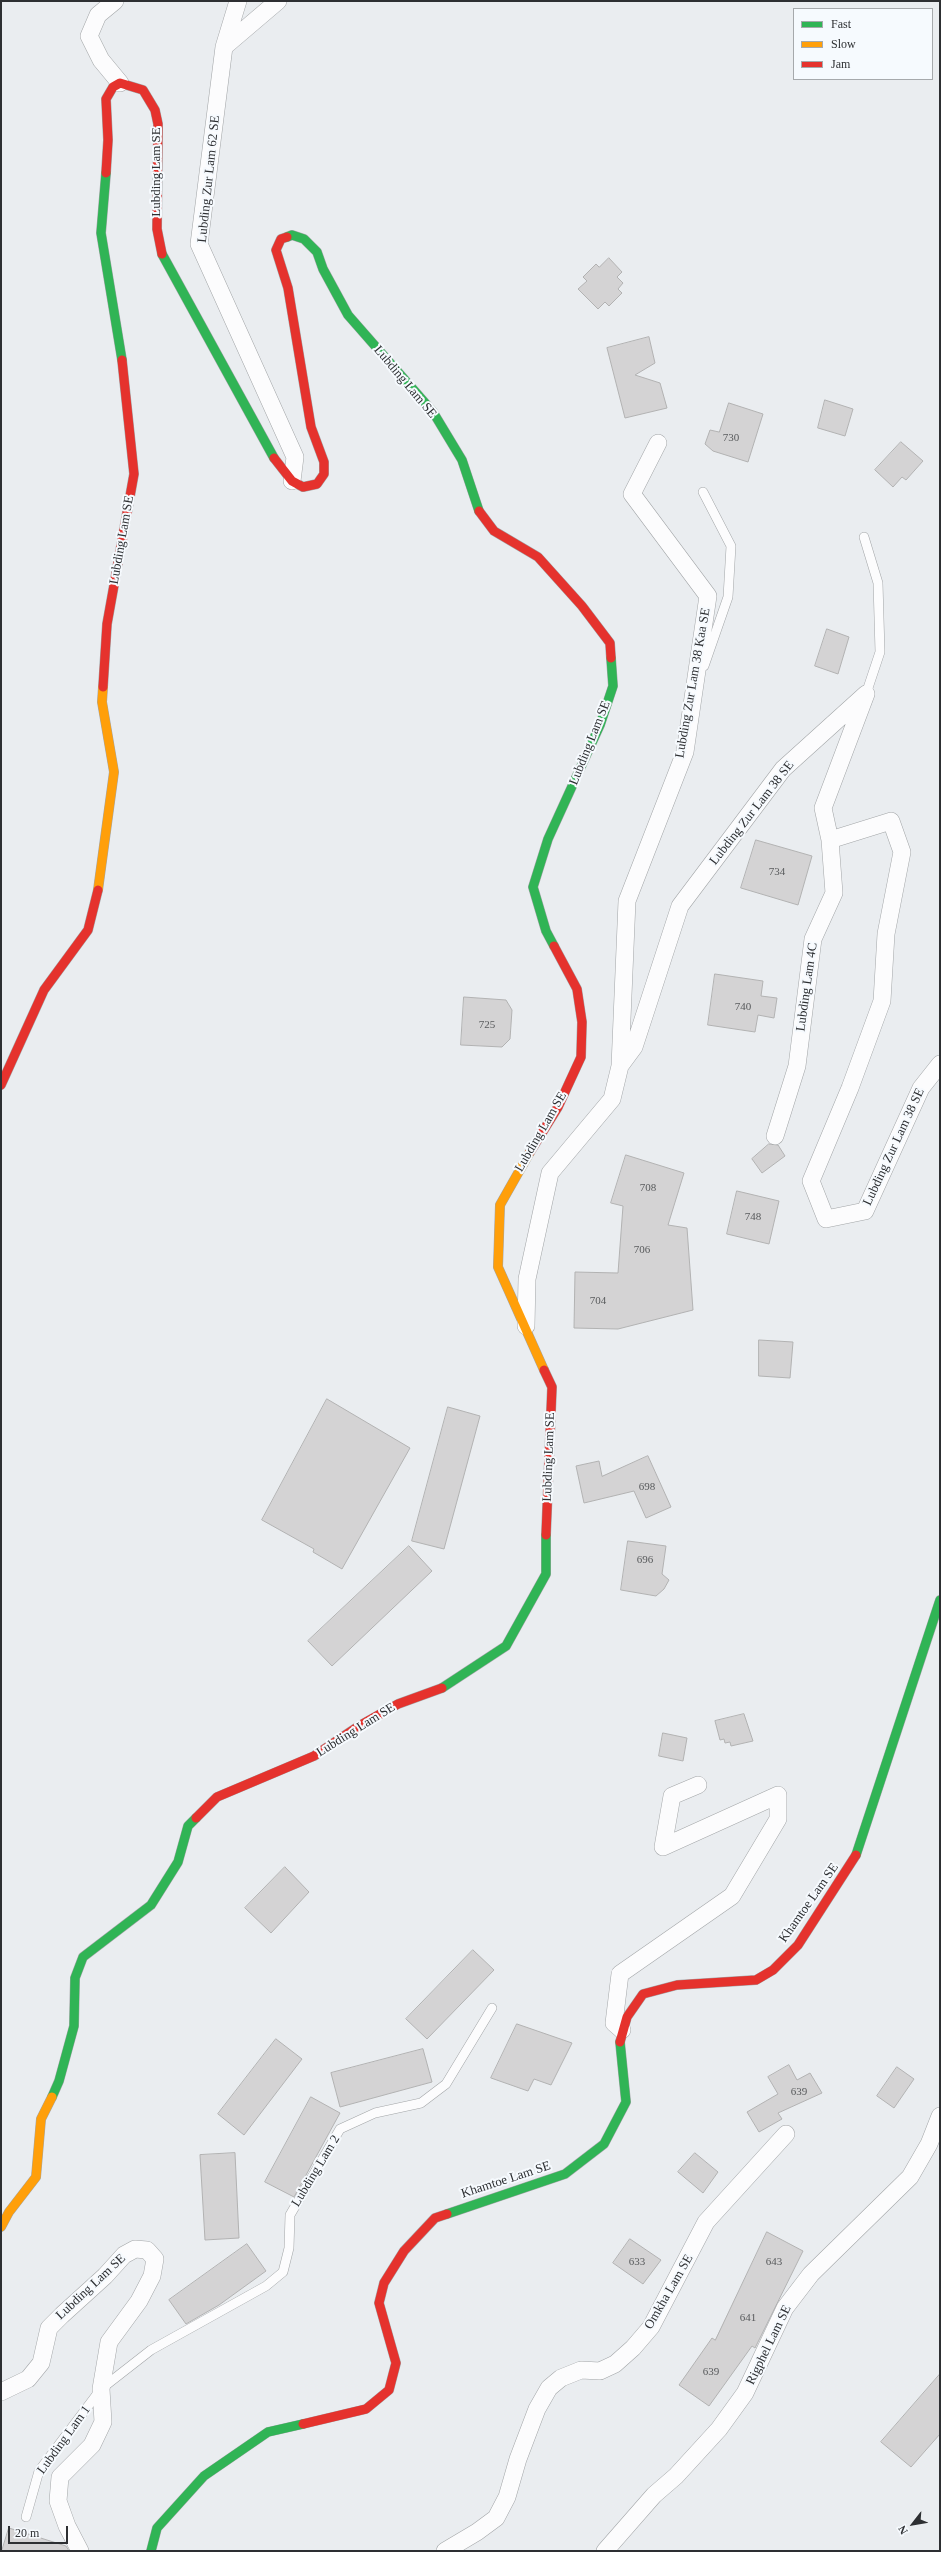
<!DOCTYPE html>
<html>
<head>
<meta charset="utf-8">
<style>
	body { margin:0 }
	#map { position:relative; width:941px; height:2552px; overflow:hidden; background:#eaedf0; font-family:"Times New Roman",serif }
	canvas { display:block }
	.frame { position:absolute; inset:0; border:2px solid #2d2f32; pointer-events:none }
	.legend { position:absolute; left:793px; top:8px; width:140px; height:72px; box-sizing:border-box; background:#f6fafe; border:1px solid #a6a9ac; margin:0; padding:5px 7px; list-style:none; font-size:12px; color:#2d2f32 }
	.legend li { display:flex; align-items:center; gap:8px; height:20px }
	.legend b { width:20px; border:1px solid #a6a9ac }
	.north { position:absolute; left:893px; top:2504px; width:40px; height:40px; -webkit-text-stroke:3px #f6fafe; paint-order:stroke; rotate:239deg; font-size:11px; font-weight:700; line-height:16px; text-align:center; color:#2d2f32 }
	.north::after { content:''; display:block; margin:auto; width:14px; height:18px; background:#2d2f32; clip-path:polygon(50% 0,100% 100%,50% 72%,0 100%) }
	.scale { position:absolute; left:8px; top:2526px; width:60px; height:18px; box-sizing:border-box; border:2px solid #2d2f32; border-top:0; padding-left:5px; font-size:12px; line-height:14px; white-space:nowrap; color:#2d2f32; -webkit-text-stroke:3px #f6fafe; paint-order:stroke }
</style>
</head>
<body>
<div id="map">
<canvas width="941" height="2552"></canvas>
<div class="frame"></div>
<ul class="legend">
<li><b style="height:5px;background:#30b455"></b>Fast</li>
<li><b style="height:5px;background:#ff9f0a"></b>Slow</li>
<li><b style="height:5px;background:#e5322d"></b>Jam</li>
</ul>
<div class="north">N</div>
<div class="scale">20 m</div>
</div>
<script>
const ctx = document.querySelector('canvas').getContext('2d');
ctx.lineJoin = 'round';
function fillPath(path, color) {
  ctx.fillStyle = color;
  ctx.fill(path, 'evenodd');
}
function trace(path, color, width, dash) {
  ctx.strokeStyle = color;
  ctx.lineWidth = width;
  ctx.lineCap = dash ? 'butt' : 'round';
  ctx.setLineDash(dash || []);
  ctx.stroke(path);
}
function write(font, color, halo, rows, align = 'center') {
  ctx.font = font + ' "Times New Roman",serif';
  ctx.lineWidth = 4;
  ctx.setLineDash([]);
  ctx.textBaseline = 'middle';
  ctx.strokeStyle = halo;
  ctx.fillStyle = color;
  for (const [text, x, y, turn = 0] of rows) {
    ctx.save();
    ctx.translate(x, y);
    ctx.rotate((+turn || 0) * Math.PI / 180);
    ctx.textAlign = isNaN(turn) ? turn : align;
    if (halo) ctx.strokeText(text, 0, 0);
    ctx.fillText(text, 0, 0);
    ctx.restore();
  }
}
const building = new Path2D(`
	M609 258 622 272 617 277 623 283 618 289 622 293 609 306 605 302 598 309 578 289 587 281 583 277 596 264 599 267Z
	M649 337 655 363 635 375 660 383 667 408 625 418 607 348Z
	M825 400 853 409 845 436 818 428Z
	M729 403 763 414 748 462 713 451 705 444 710 430 719 432Z
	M901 442 923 461 906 480 902 477 893 487 875 470Z
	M827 629 849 637 838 674 815 666Z
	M756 840 812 856 798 905 741 888Z
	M715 974 763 981 761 996 777 998 774 1018 758 1015 755 1032 708 1025Z
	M464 997 506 1000 512 1010 510 1039 502 1047 461 1045Z
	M769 1144 778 1145 785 1156 762 1173 752 1159Z
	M626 1155 684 1173 668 1225 687 1228 693 1310 618 1329 574 1328 575 1272 618 1273 623 1206 611 1203Z
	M737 1191 779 1201 769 1244 727 1234Z
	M759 1340 793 1342 790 1378 759 1376Z
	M327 1399 410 1448 342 1569 313 1552 314 1549 262 1520Z
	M448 1407 480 1416 444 1549 412 1541Z
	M648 1456 671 1507 646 1518 634 1491 584 1503 576 1466 599 1461 602 1476Z
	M628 1541 666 1546 662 1574 669 1580 664 1589 656 1596 621 1590Z
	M409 1546 432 1571 332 1666 308 1641Z
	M744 1714 753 1741 731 1746 730 1742 725 1743 724 1739 720 1740 715 1721Z
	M663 1733 687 1738 683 1761 659 1756Z
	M285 1867 309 1892 271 1933 245 1908Z
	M473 1950 494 1970 427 2039 406 2019Z
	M517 2024 572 2043 551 2085 534 2079 528 2091 491 2078Z
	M276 2039 302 2059 244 2135 218 2114Z
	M423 2049 432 2082 340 2107 331 2073Z
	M789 2065 797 2080 810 2073 822 2093 778 2113 782 2119 759 2132 747 2112 778 2094 768 2077Z
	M897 2067 914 2079 894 2108 877 2096Z
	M311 2097 340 2113 294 2197 265 2182Z
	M235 2153 239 2238 205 2240 200 2155Z
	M695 2153 718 2172 703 2193 678 2172Z
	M767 2232 803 2251 755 2348 752 2346 709 2406 679 2385 712 2338 715 2340Z
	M630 2239 661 2260 643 2284 613 2263Z
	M247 2244 266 2271 219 2305 186 2324 169 2300Z
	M940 2374V2434L911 2467 881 2442Z
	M9 2528 66 2546 69 2551H2Z`);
fillPath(building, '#d4d3d4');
trace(building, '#b2b2b2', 1);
const lane = new Path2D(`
	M703 492 731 546 728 597 704 666
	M864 537 878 583 880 652 866 694
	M26 2517 39 2471 101 2389 151 2350 266 2286 283 2272 289 2248 290 2215 340 2129 375 2113 421 2103 446 2084 492 2008`);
const street = new Path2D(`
	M115 1 98 15 89 36 101 60 120 83
	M278 1 224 47 199 244 295 457 292 481
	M224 47 238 1
	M620 1066 627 901 685 752 708 596 632 494 658 443
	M775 1136 797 1066 813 939 834 893 830 840
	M526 1326 527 1279 550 1173 612 1099 620 1066 634 1047 680 906 783 769 866 694 823 808 830 840 891 821 902 852 886 934 882 1001 850 1088 811 1181 826 1219 865 1211 921 1088 940 1064
	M622 2030 614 2023 620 1974 732 1896 778 1819V1795L663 1847 672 1796 698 1785
	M1 2392 28 2379 41 2363 49 2328 62 2315 105 2276 124 2255 135 2249 147 2250 155 2259 152 2276 139 2301 109 2342 101 2389 103 2422 92 2445 60 2477 58 2501 67 2526 80 2551
	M445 2551 477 2532 496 2518 507 2497 518 2459 537 2409 549 2388 561 2378 581 2370 600 2371 615 2364 633 2348 651 2327 706 2222 786 2134
	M605 2551 654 2495 676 2476 719 2429 745 2393 785 2308 811 2274 910 2177 929 2144 940 2116`);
const fast = new Path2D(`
	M106 173 101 233 122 360
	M287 237 292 235 304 239 317 252 323 269 348 315 433 412 462 460 479 511
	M162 254 274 458
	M554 946 546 931 533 887 548 839 600 725 613 686 611 658
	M442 1688 506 1646 546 1574V1535
	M856 1855 940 1600
	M52 2097 59 2081 74 2026 75 1978 83 1957 151 1905 178 1862 188 1826 196 1818
	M447 2214 565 2174 604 2144 626 2102 620 2042
	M151 2551 157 2528 204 2476 268 2432 303 2424`);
const slow = new Path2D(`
	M98 890 114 772 102 702 103 687
	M530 1152 500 1205 498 1267 544 1370
	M1 2227 9 2212 36 2177 41 2119 52 2097`);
const jam = new Path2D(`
	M106 173 108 140 106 99 113 87 120 83 143 90 155 110 158 124 157 229 162 254
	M274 458 292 481 303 487 317 484 324 474V462L311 427 288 288 276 250 281 239 287 237
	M479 511 494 531 538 557 582 606 610 643 611 658
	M103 687 107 624 134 474 122 360
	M1 1085 44 990 88 930 98 890
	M530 1152 558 1107 581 1057 582 1022 577 989 554 946
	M544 1370 552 1387 546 1535
	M196 1818 217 1797 314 1756 359 1726 398 1704 442 1688
	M620 2042 627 2017 643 1994 677 1985 756 1980 773 1970 798 1945 856 1855
	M303 2424 366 2409 389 2390 396 2363 379 2303 384 2283 404 2251 435 2218 447 2214`);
trace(lane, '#a2a5a7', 10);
trace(street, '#a2a5a7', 18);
trace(fast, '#a2a5a7', 10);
trace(slow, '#a2a5a7', 10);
trace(jam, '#a2a5a7', 10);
trace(lane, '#fcfcfd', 9);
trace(street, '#fcfcfd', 17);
trace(fast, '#30b455', 9);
trace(slow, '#ff9f0a', 9);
trace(jam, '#e5322d', 9);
write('11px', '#585a5c', null, [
	["730",731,438],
	["734",777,872],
	["740",743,1007],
	["725",487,1025],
	["708",648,1188],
	["748",753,1217],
	["706",642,1250],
	["704",598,1301],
	["698",647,1487],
	["696",645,1560],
	["639",799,2092],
	["633",637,2262],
	["643",774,2262],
	["641",748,2318],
	["639",711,2372]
]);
write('13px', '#2d2f32', '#f6fafe', [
	["Lubding Lam SE",157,172,-90],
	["Lubding Zur Lam 62 SE",209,179,-84],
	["Lubding Lam SE",405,382,50],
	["Lubding Lam SE",122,540,-80],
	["Lubding Zur Lam 38 Kaa SE",693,683,-80],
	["Lubding Lam SE",590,743,-68],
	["Lubding Zur Lam 38 SE",752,813,-52],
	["Lubding Lam 4C",807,987,-82],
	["Lubding Lam SE",541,1132,-60],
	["Lubding Zur Lam 38 SE",894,1147,-65],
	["Lubding Lam SE",549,1457,-88],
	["Lubding Lam SE",356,1730,-32],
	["Khamtoe Lam SE",809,1903,-55],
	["Lubding Lam 2",316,2171,-59],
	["Khamtoe Lam SE",506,2180,-18],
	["Lubding Lam SE",91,2287,-43],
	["Omkha Lam SE",669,2292,-60],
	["Rigphel Lam SE",769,2345,-64],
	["Lubding Lam 1",64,2440,-54]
]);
</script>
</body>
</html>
